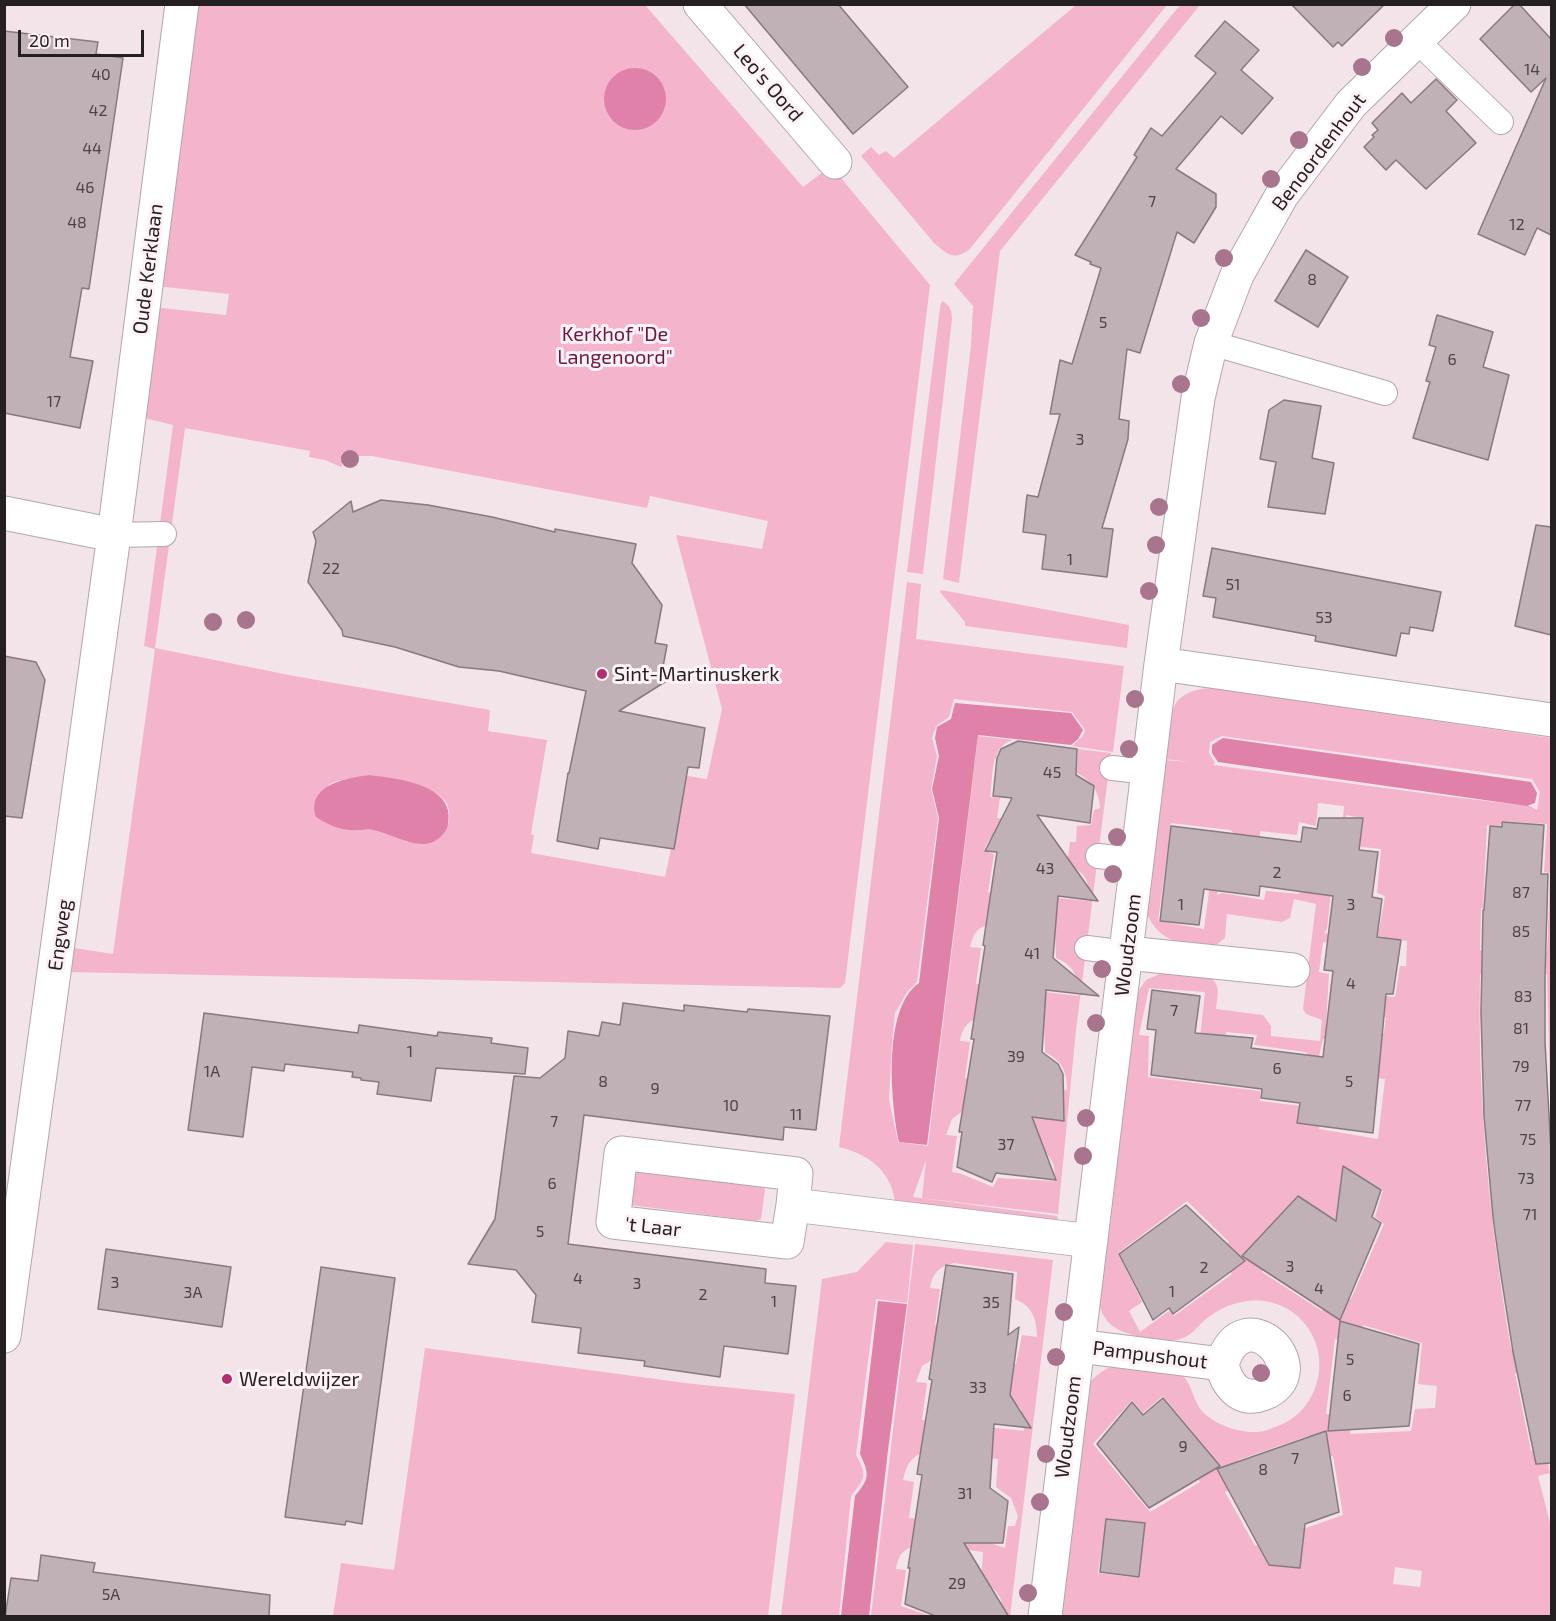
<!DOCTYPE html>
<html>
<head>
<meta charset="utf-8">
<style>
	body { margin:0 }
	#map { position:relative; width:1556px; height:1621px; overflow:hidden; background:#f3e4e9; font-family:"Exo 2",sans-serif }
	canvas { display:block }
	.frame { position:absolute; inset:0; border:6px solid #241f21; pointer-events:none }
	.scale { position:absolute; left:18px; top:30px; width:126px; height:27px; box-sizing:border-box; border:3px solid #241f21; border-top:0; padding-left:8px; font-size:18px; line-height:21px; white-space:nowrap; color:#241f21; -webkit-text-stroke:4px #fef2f6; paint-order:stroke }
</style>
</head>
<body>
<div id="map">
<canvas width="1556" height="1621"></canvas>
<div class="frame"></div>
<div class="scale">20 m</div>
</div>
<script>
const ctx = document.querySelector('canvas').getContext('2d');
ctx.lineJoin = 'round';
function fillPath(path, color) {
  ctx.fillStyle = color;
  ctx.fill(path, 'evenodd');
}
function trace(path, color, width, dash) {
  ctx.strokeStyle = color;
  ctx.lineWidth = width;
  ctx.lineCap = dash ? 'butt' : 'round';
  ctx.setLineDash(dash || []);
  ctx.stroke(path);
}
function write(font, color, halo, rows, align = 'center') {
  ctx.font = font + ' "Exo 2",sans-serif';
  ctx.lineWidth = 6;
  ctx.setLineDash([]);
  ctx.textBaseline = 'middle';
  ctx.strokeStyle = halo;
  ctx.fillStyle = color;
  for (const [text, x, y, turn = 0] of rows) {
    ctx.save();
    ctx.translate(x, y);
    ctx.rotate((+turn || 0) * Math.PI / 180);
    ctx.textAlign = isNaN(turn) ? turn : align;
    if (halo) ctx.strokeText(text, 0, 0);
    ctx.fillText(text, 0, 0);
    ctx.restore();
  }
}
fillPath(new Path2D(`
	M195 5H645L803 187 831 166 930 285 845 983 840 988 67 972 68 947 113 954 155 649 144 646 173 425 140 417 153 307 226 315 229 294 157 286ZM185 428 310 451 309 457 325 460 341 467 346 456H372L647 508 650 496 768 521 762 549 676 535 722 709 707 779 687 776 674 850 671 849 665 877 531 853 534 835 531 834 547 740 488 731 490 710 294 676 155 648ZM370 775C391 779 436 783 447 804 450 810 449 817 449 823L407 842C393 834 376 828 360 830L328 785 337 781Z
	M1076 5H1167L969 250C953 261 947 254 934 243L861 156 871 147 879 155 886 151 894 158Z
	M1180 5H1200L1000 251 959 583 943 579 971 346 973 306 954 284Z
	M942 301C950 305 952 311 952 319L923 574 907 572 940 308Z
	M907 582 921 584 916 639 1124 666 1113 752 1072 746 1083 736 1085 730 1072 712 954 699 949 717 936 726 932 738 937 756 931 789 938 818 917 982 907 992 895 1013 892 1041 889 1099 898 1142 928 1146 978 736 1013 740C990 746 993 777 990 797L1000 798 997 818 1029 821C1009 828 990 829 984 851L994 854 988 892 1027 904 1035 896 1090 901C1088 880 1088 874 1067 865L1070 842H1076L1077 826 1091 825 1094 810 1100 808C1099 791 1092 781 1077 773L1078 749 1111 753 1076 1030 1058 1214 922 1198 926 1160 913 1197 1057 1216 1058 1219 1045 1221 895 1202C891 1170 868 1154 839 1147ZM1009 924 1055 930 1056 958C1074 965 1079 978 1079 996L976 984 981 948 970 947C976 922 987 925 1009 924ZM977 1018 1044 1024 1045 1052C1062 1061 1067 1071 1067 1090L965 1078 970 1042 960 1041C962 1029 966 1023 977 1018ZM964 1110 1032 1117 1033 1145C1048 1152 1058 1163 1054 1181L998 1178 993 1187 959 1173 952 1172 957 1136 946 1135 952 1119Z
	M941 590 1129 625 1127 648 965 626V622L940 592Z
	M1212 688 1551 738V1123L1547 974 1527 973V952H1547L1550 873 1544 872 1547 824 1501 821 1500 826 1487 825 1483 908H1481L1480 950 1495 951 1494 974H1480C1477 1100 1490 1225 1511 1349L1525 1348 1529 1370 1515 1373 1531 1451 1545 1450 1550 1473 1538 1476 1551 1527V1616H1059L1089 1383C1095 1377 1102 1370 1111 1367 1120 1363 1174 1369 1182 1375 1191 1383 1193 1398 1199 1407 1209 1423 1238 1433 1256 1432 1263 1432 1270 1429 1278 1426 1318 1411 1333 1359 1305 1324 1277 1289 1226 1296 1198 1327 1193 1332 1187 1337 1180 1339 1164 1344 1127 1336 1114 1327 1104 1320 1101 1311 1098 1300L1134 997 1146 980 1162 973 1212 979C1221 986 1217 999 1216 1009L1263 1015 1271 1026V1036L1320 1041 1322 1020 1306 1014 1303 1009 1316 904 1294 899 1290 918 1282 922 1227 914 1225 938 1215 946C1183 943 1159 945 1146 911L1164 760 1191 762 1164 759C1169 721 1165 690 1212 688ZM1222 736 1532 779 1540 792 1537 810 1530 806 1444 796 1213 765 1215 763 1209 753 1210 742ZM1318 803 1344 806 1342 830H1344L1346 815 1361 818 1344 845 1381 849 1377 893 1385 896 1378 936 1407 941 1406 966H1400L1395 997 1382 996 1379 1015 1386 1017 1384 1033H1376L1375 1078 1385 1079 1378 1139 1319 1129 1327 1066 1317 1065 1323 1039 1333 1040 1335 1025 1326 1024 1329 974 1319 972 1323 942 1333 943V935L1324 933 1327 929 1333 872 1302 868 1299 894 1266 891 1264 900 1222 893 1217 895 1218 885 1210 884 1204 929 1158 921 1171 823 1230 830 1233 832 1232 840 1260 844V831L1297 835 1299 822 1316 826ZM1149 988 1205 992 1200 1038 1224 1041 1226 1032 1257 1035 1254 1045 1305 1052 1308 1054 1301 1106 1260 1101V1091L1148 1077 1149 1036 1139 1035ZM1362 1177 1383 1190 1375 1217 1384 1224 1351 1299 1336 1290 1322 1311 1262 1272 1277 1251 1258 1238 1297 1196 1335 1219ZM1187 1201 1229 1242 1216 1253 1232 1274 1174 1316 1169 1311 1140 1332 1129 1311 1142 1302 1118 1253ZM1363 1325 1422 1343 1418 1384 1437 1386 1435 1408 1415 1409 1411 1431 1350 1434 1352 1417 1326 1414 1335 1339 1361 1342ZM1163 1396 1209 1452 1190 1468 1200 1482 1150 1512 1093 1444 1132 1400 1143 1413ZM1308 1436 1317 1461 1333 1456 1343 1515 1255 1546 1225 1492 1247 1485 1238 1460ZM1102 1547 1142 1551 1140 1578 1098 1573ZM1395 1567 1422 1571 1420 1587 1393 1584Z
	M632 1170 761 1184 765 1190 761 1219 756 1221 630 1205Z
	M886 1242 913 1245 907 1303 876 1299 856 1455C868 1476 865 1478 851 1496L839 1616H781L822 1279 857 1272Z
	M915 1244 1053 1260 1010 1616H1003C1004 1599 997 1588 981 1581L983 1552C968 1550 918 1541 907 1549 900 1553 897 1561 896 1569L906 1570 901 1606 930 1616H871ZM954 1263 1017 1272 1015 1299C1032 1306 1037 1319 1037 1337L1022 1335 1016 1364 986 1361 942 1326 935 1325 940 1289 930 1288C932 1274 939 1266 954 1263ZM934 1359 1009 1397 1021 1409 1024 1431 922 1420 927 1383 916 1382 922 1366ZM923 1452 998 1459 996 1487 1011 1498 1018 1516 1015 1526H1008L1005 1548 919 1519 909 1518 914 1482 903 1480C906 1466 910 1458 923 1452Z
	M425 1348 693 1384 795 1394 768 1616H333L341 1563 394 1570Z`), '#f3b4cc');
fillPath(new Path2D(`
	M604 99a31 31 0 1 1 62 0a31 31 0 1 1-62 0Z
	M955 703 1071 713 1083 730 1078 739 1071 745 978 735 927 1145 899 1142C891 1104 882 1008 919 983L939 818 932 789 939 756 935 738 937 727 951 719Z
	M1223 738 1531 782 1537 793 1535 803 1527 806 1218 762 1212 753V745Z
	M370 775C398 779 456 784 448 824 447 832 438 841 430 843 413 848 390 833 373 830 368 829 364 830 359 830 342 831 330 826 316 817 306 785 346 778 370 775Z
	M878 1301 907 1304 888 1450 869 1616H841L855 1496C869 1479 870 1475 860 1454Z`), '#e081a9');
const building = new Path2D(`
	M744 4H838L908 87 853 134Z
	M1291 4H1385L1342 46 1338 42 1333 47Z
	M1515 4H1519L1551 39V235L1537 228 1525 255 1478 234 1546 78 1531 92 1480 39Z
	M1225 21 1259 50 1241 70 1273 98 1242 134 1221 116 1176 169 1216 194V207L1194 243 1177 232 1140 353 1127 349 1119 419 1129 421 1128 439 1102 528 1113 529 1107 577 1042 569 1046 535 1023 532 1027 495 1038 497 1060 414H1050L1060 360 1072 364 1101 268 1090 264 1091 262 1075 255 1137 157 1134 155 1151 128 1162 136 1216 73 1195 56Z
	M4 31 98 42 96 54 123 58 89 289 82 288 70 357 93 361 80 428 4 413Z
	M1436 79 1457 100 1446 111 1476 143 1426 189 1396 160 1386 170 1364 147 1374 137 1372 135 1378 130 1372 123 1402 93 1411 103Z
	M1306 250 1348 277 1318 327 1275 301Z
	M1437 315 1493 332 1483 367 1509 375 1488 460 1413 438 1430 382 1426 381 1436 347 1429 345Z
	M1284 400 1321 406 1312 458 1334 463 1325 514 1268 507 1276 462 1260 459 1269 410Z
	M381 500 428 505 492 517 555 532V529L636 544 632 563 662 605 655 643 667 645 663 667 668 680 619 711 705 728 699 768 688 767 674 849 600 838 598 849 557 841 568 773H569L586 691 499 671 459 667 395 647 343 636 342 630 308 582 316 541 313 532 351 501 353 512Z
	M1536 525 1551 527V635L1515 626Z
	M1212 548 1441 592 1433 631 1410 627 1409 634 1401 633 1396 656 1315 641 1316 636 1213 617 1216 598 1203 596Z
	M4 656 36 662 45 680 22 818 4 816Z
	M1018 741 1077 749 1076 775 1094 786 1090 823 1037 815 1098 901 1058 896 1053 958 1099 996 1046 990 1042 1052 1058 1064 1063 1074 1064 1121 1032 1117 1056 1180 996 1173 992 1182 957 1167 962 1132H959L974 1039H971L985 946 983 945 997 852 985 851 1012 798 993 796 997 758 1001 749Z
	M1319 818H1363L1359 850 1378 852 1372 897 1382 899 1377 937 1401 940 1393 994H1386L1373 1133 1297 1123 1300 1103 1261 1098 1262 1089 1151 1075 1156 1030 1147 1029 1152 990 1200 996 1195 1033 1253 1038 1251 1048 1323 1057 1333 971 1324 970 1333 896 1260 886 1259 896 1204 889 1199 925 1160 921 1171 826 1301 842 1303 827 1317 829Z
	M1502 822 1544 825 1541 874H1548L1545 975V1042L1551 1152V1463L1536 1464 1513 1352 1500 1269 1493 1217 1484 1116 1481 1013 1483 910H1484L1490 826 1502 827Z
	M623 1003 684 1011V1005L747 1012 748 1009 830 1016 816 1130 784 1127 783 1140 584 1115 568 1244 766 1269 765 1283 796 1286 788 1354 724 1346 720 1377 644 1366 645 1361 578 1353 581 1328 532 1322 536 1295 516 1270 468 1264 495 1219 514 1076 540 1078 565 1058 568 1031 599 1036 602 1022 620 1025Z
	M204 1013 358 1033 359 1025 437 1036 438 1032 492 1038 491 1043 528 1048 525 1074 436 1068 431 1101 377 1094 379 1082 361 1080V1078L352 1077 353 1072 285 1064 284 1071 252 1067 243 1137 188 1130Z
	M1343 1166 1381 1190 1372 1217 1381 1223 1340 1320 1242 1256 1298 1196 1336 1221Z
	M1186 1205 1245 1261 1173 1314 1169 1308 1153 1320 1119 1254Z
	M106 1249 231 1267 222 1327 98 1309Z
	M946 1265 1013 1274 1008 1335 1019 1327 1010 1395 1031 1428 994 1424 990 1488 1008 1501 1003 1543H964L1009 1617H938L905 1604 910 1568H908L922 1475 917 1474 932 1380 929 1379Z
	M321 1267 395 1278 362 1524 346 1521 345 1525 285 1517Z
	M1340 1321 1419 1344 1409 1426 1328 1431Z
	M1163 1398 1220 1466 1149 1508 1097 1444 1132 1402 1143 1415Z
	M1326 1431 1339 1512 1305 1524 1300 1568 1269 1565 1217 1469Z
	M1106 1519 1145 1523 1139 1577 1100 1572Z
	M41 1555 95 1563 93 1572 270 1595 269 1617H5L11 1578 38 1581Z`);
fillPath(building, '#bfb1b6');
trace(building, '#877a7f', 1.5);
const service = new Path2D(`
	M1416 40 1501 122
	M1211 343 1385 393
	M114 535 164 534
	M1112 768 1149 772
	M1098 856 1138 860
	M1087 948 1127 953`);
const minor = new Path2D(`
	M700 4 835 162
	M4 513 114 535
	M1161 664 1552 720
	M1127 953 1293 970
	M793 1205 787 1242 613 1222 621 1153 796 1174 793 1205 1091 1241
	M4 1336 114 535 182 4
	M1078 1346 1222 1364C1244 1293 1319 1372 1263 1394 1240 1403 1226 1384 1222 1364
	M1045 1616 1161 664 1198 398 1211 343 1237 275 1282 195 1351 104 1454 4`);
trace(service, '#b4a6ab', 26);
trace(minor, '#b4a6ab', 35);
trace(service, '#fff', 24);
trace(minor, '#fff', 33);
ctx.fillStyle = '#a9748e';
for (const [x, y] of [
	[1394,38],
	[1362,67],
	[1299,140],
	[1271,179],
	[1224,258],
	[1201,318],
	[1181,384],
	[350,459],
	[1159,507],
	[1156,545],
	[1149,591],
	[246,620],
	[213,622],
	[1135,699],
	[1129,749],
	[1117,837],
	[1113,874],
	[1102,969],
	[1096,1023],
	[1086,1118],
	[1083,1156],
	[1064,1312],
	[1056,1357],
	[1261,1373],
	[1046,1454],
	[1040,1502],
	[1028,1593]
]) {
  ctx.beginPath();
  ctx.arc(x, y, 9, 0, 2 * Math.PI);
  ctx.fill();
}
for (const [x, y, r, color] of [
	[602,674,6,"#b32d71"],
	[227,1379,6,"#b32d71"]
]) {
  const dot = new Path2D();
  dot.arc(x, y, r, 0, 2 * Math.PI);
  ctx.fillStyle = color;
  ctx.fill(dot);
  trace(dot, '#fef2f6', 2);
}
write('16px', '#4b4446', null, [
	["14",1532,70],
	["40",101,75],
	["42",98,111],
	["44",92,149],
	["46",85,188],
	["7",1152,202],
	["48",77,223],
	["12",1517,225],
	["8",1312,280],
	["5",1103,323],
	["6",1452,360],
	["17",54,402],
	["3",1080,440],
	["1",1070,560],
	["22",331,569],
	["51",1233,585],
	["53",1324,618],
	["45",1052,773],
	["43",1045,869],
	["2",1277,873],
	["87",1521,893],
	["1",1181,905],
	["3",1351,905],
	["85",1521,932],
	["41",1032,954],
	["4",1351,984],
	["83",1523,997],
	["7",1174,1011],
	["81",1521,1029],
	["1",410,1052],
	["39",1016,1057],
	["79",1521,1067],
	["6",1277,1069],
	["1A",212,1072],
	["8",603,1082],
	["5",1349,1082],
	["9",655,1089],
	["10",731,1106],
	["77",1523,1106],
	["11",796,1115],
	["7",554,1122],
	["75",1528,1140],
	["37",1006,1145],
	["73",1526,1179],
	["6",552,1184],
	["71",1530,1215],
	["5",540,1232],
	["3",1290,1267],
	["2",1204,1268],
	["4",578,1279],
	["3",115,1283],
	["3",637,1284],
	["4",1319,1289],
	["1",1172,1292],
	["3A",193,1293],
	["2",703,1295],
	["1",774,1302],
	["35",991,1303],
	["5",1350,1360],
	["33",978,1388],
	["6",1347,1396],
	["9",1183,1447],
	["7",1295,1459],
	["8",1263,1470],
	["31",965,1494],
	["29",957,1584],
	["5A",111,1595]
]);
write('20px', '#241f21', '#fef2f6', [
	["Leo's Oord",768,83,49],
	["Benoordenhout",1319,152,-53],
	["Oude Kerklaan",148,269,-83],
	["Engweg",60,935,-82],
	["Woudzoom",1128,945,-83],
	["'t Laar",653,1227,6],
	["Pampushout",1150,1355,7],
	["Woudzoom",1068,1427,-83]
]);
write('20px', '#6c1843', '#fef2f6', [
	["Kerkhof \"De",615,334],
	["Langenoord\"",615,357]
]);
write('20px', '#241f21', '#fef2f6', [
	["Sint-Martinuskerk",614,674],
	["Wereldwijzer",239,1379]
], 'left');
</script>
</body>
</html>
